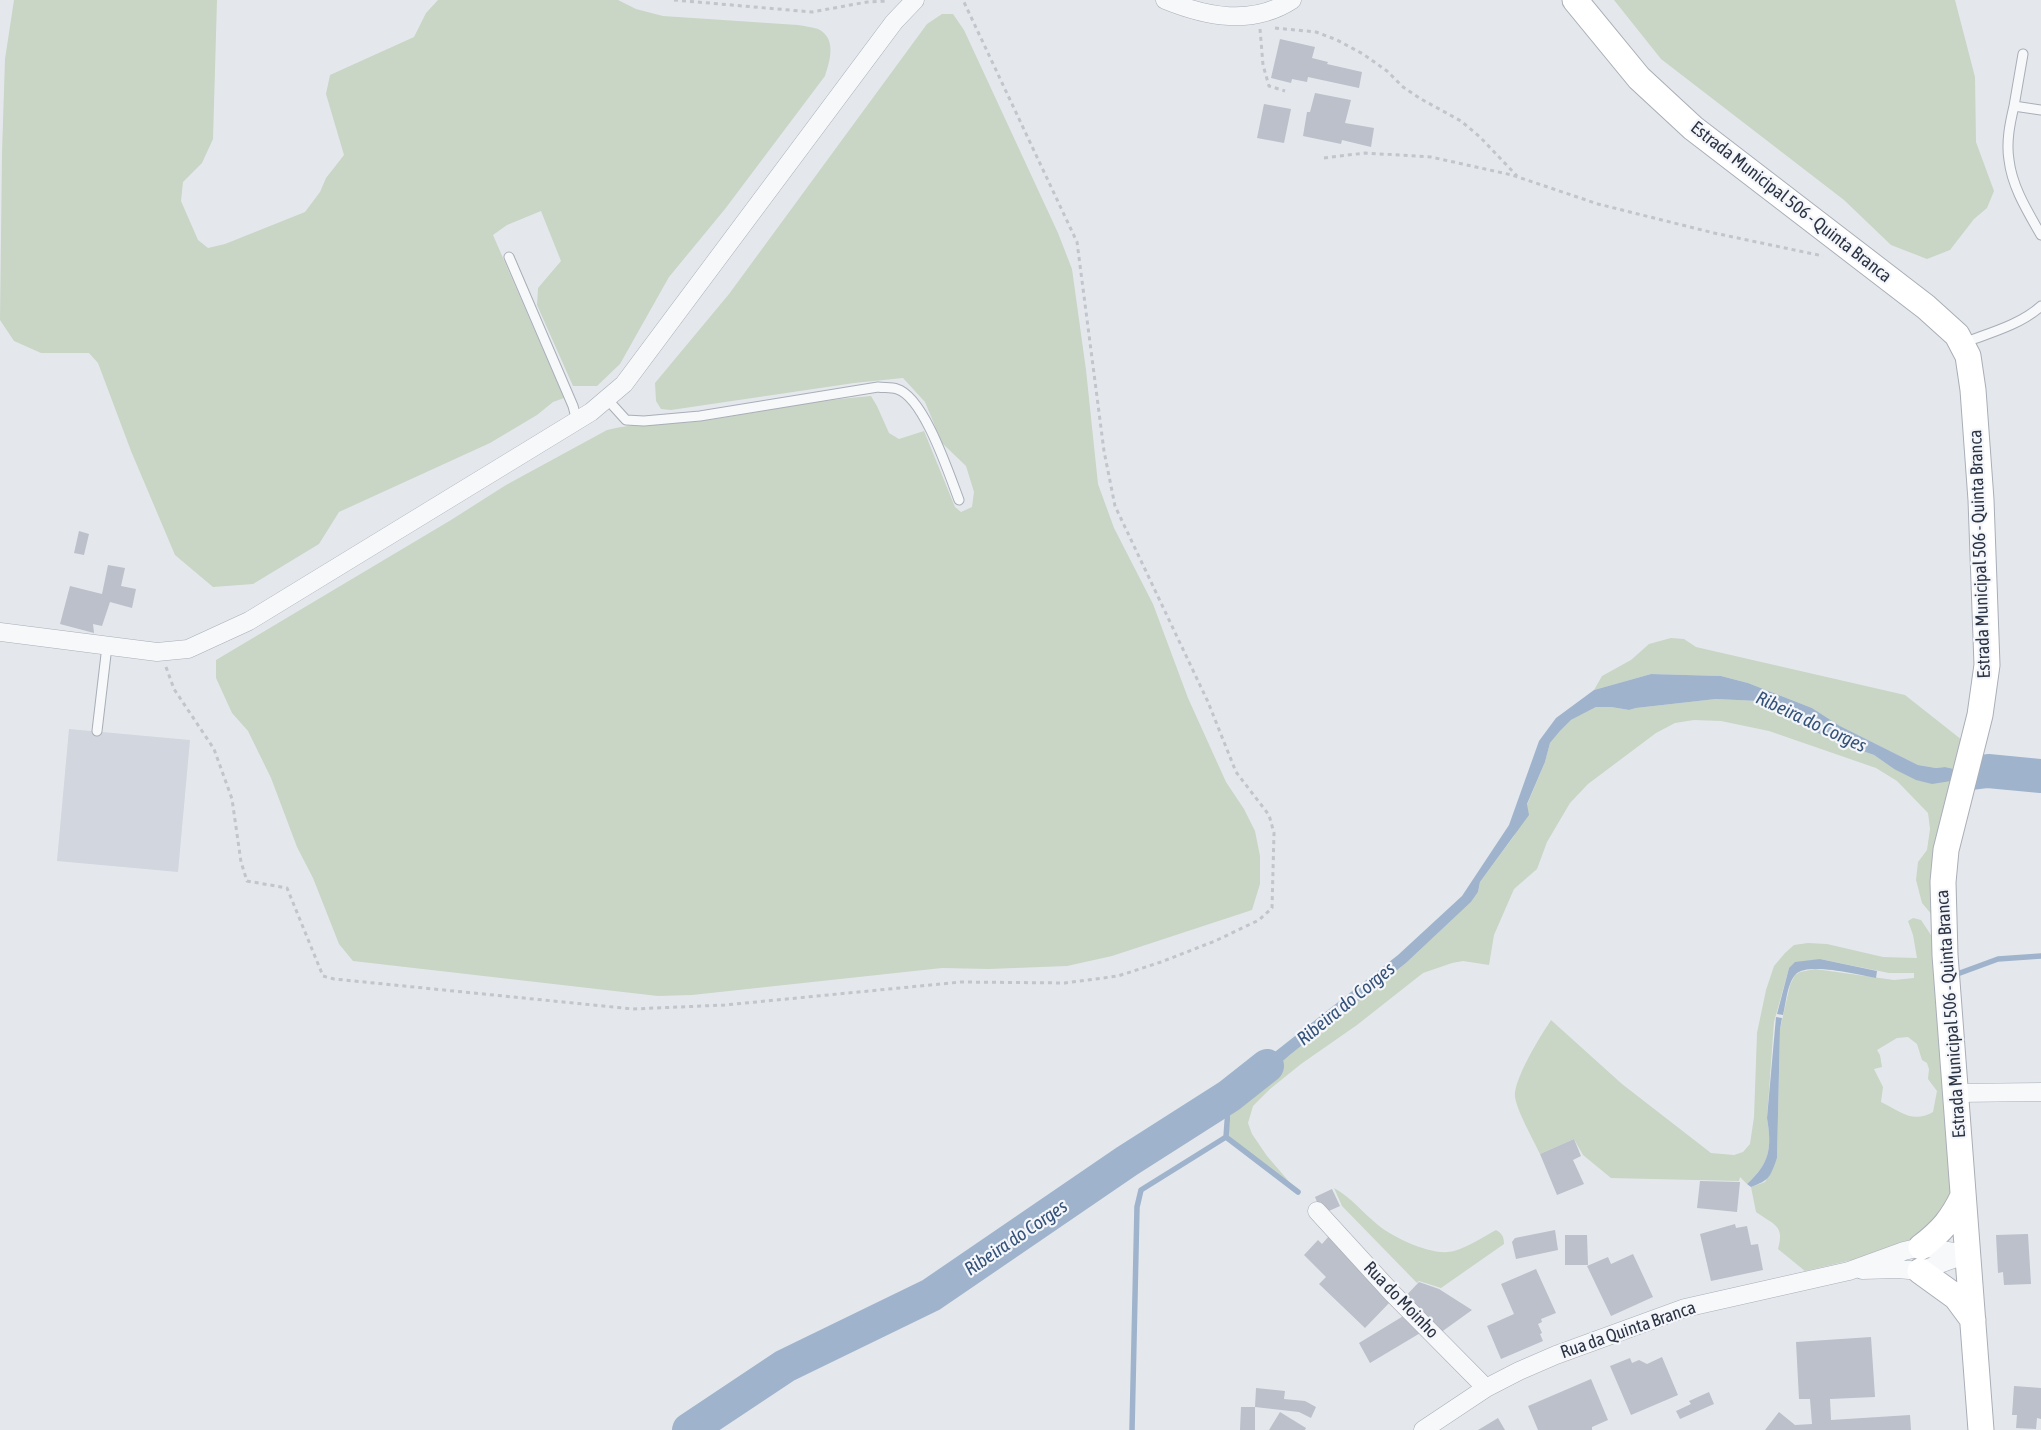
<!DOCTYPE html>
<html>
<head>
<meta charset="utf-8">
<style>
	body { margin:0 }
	canvas { display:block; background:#e4e7ec }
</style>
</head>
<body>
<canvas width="2041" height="1430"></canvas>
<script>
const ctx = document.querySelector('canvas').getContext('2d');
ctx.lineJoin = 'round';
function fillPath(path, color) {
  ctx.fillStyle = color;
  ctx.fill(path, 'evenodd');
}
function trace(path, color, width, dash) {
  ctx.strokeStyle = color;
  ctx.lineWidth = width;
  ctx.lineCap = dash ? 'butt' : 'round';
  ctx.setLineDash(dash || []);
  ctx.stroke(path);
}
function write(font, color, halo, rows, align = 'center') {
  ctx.font = font + ' "Asap Condensed",sans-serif';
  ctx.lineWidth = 4.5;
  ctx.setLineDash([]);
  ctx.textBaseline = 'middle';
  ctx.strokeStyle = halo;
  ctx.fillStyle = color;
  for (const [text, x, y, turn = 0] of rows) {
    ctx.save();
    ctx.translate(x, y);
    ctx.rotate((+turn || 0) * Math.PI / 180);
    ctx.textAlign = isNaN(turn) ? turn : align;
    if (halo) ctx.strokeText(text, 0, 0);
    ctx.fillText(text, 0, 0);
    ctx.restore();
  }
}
fillPath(new Path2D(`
	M69 729 190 740 178 872 57 861Z`), '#d2d6de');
fillPath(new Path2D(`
	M14 0H217L213 139 202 163 183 182 181 201 198 240 208 248 225 244 305 212 320 192 326 178 344 155 326 94 330 75 414 37 426 13 438 0H618L636 9 663 16 798 25C804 26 812 27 818 29 837 38 830 61 825 76L725 209 669 277 620 364 597 386H573L537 305 538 288 561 261 541 211 507 225 493 235 564 398 553 402 537 415 490 443 339 512 319 544 253 584 213 587 175 555 131 451 98 363 89 353H41L14 341 0 320 2 153 5 59Z
	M1614 0H1955L1975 77 1976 142 1994 191 1987 208 1974 219 1950 250 1927 259 1891 245 1844 200 1661 59Z
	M942 14H953L964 30 1058 233 1072 269 1086 370 1098 484 1114 528 1153 604 1188 698 1226 782 1244 809 1255 831 1260 856V884L1252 910 1112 956 1067 966 989 969 942 968 692 995 658 996 353 961 339 944 313 878 297 847 271 778 248 731 232 713 216 678V660L451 520 506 485 607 430C637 422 670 425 701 421 758 413 813 400 871 396L877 406 889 433 899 439 924 431 955 507 961 512 972 507 974 492 966 466 942 443 925 402 903 378 854 383 671 410 661 409 656 401 655 383 729 294 927 24Z
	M1671 638 1684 639 1696 647 1905 695 1962 740 1954 769 1945 767 1936 768 1918 765 1840 726 1812 708 1748 683 1721 676 1651 674 1594 690 1602 676 1631 660 1649 644Z
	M1716 699 1758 701 1780 714 1836 742 1874 755 1894 769 1951 781 1933 916 1922 903 1916 880 1918 862 1927 850 1930 829 1928 813 1897 781 1876 768 1769 731 1721 721 1694 720 1675 723 1656 733 1588 784 1570 803 1547 842 1537 869 1514 889 1494 935 1489 965 1463 961 1452 963 1423 973 1357 1025 1301 1064 1270 1089 1253 1106 1248 1123 1252 1134 1267 1156 1298 1192 1228 1135 1232 1105 1291 1054 1406 963 1471 902 1478 892 1480 882 1514 836 1545 762 1550 743 1560 731 1571 720 1596 707H1611L1629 710 1636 708Z
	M1913 918 1921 920 1935 941 1954 1193 1926 1235 1900 1246 1852 1260 1805 1271 1778 1249C1785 1225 1774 1225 1756 1212L1751 1187 1765 1182 1777 1158 1780 1029 1790 985 1795 975 1800 972 1815 969 1894 980 1914 978V973H1889L1820 959 1789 968 1774 1022 1767 1118C1772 1148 1770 1163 1747 1184L1740 1177 1739 1181 1611 1178 1583 1155 1574 1139 1540 1154C1533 1139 1517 1111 1515 1097 1513 1080 1541 1035 1551 1020L1622 1084 1711 1153 1734 1155 1743 1152 1750 1144 1754 1117 1757 1033 1766 990 1774 966 1785 953 1794 945 1808 943 1827 944 1883 957 1917 958 1913 935 1908 921ZM1908 1037 1917 1044 1922 1060 1927 1063 1929 1069 1928 1079 1937 1091 1933 1112C1912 1124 1900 1111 1881 1102L1883 1087 1874 1069 1882 1067 1880 1055 1877 1050 1897 1038Z
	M1334 1188C1351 1197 1363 1213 1378 1225 1394 1238 1433 1257 1454 1251 1468 1247 1483 1237 1496 1230 1502 1233 1504 1237 1504 1244L1441 1288 1419 1281 1417 1283 1342 1206Z`), '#c9d6c5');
fillPath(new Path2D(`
	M1651 674 1721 676 1748 683 1812 708 1840 726 1918 765 1936 768 1945 767 1954 769 1951 781 1932 784 1916 780 1894 769 1874 755 1836 742 1780 714 1758 701 1716 699 1636 708 1629 710 1611 707H1596L1571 720 1560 731 1550 743 1545 762 1527 804 1529 815 1480 882 1478 892 1471 902 1406 963 1291 1054 1232 1105 1229 1088 1398 955 1462 896 1509 825 1539 741 1556 718 1594 690Z
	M1820 959 1877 971 1876 978C1860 975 1808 962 1796 974 1787 983 1786 1004 1783 1015L1777 1014 1789 968 1795 962Z
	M1776 1017 1782 1018 1780 1029 1777 1158C1770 1177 1770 1180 1751 1187L1747 1184C1770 1163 1772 1148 1767 1118Z`), '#9fb4cc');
trace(new Path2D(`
	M1960 973 1998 959 2041 956
	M1226 1137 1298 1192
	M1226 1137 1229 1096
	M1132 1430 1137 1207 1141 1190 1226 1137`), '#9fb4cc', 5.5);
trace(new Path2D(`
	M1972 773 1988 771 2041 776
	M689 1430 785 1366 931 1295 1127 1161 1229 1096 1267 1066`), '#9fb4cc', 34);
fillPath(new Path2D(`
	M1280 39 1315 47 1312 58 1328 62 1327 64 1362 72 1359 88 1308 77 1307 82 1292 79 1291 83 1271 78Z
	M1315 93 1351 100 1345 123 1374 128 1371 147 1342 140 1341 144 1303 136 1307 112H1310Z
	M1264 104 1291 109 1284 143 1257 138Z
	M79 531 89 534 84 555 74 553Z
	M108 565 125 568 121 586 136 589 132 608 110 602 102 626 93 624 94 633 60 624 70 586 102 594Z
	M1574 1139 1581 1156 1573 1160 1584 1184 1557 1195 1540 1154Z
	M1700 1181 1740 1182 1737 1212 1697 1208Z
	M1332 1189 1340 1206 1322 1214 1315 1197Z
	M1735 1224 1736 1228 1747 1226 1751 1245 1758 1244 1763 1270 1711 1281 1700 1234Z
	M1555 1230 1558 1250 1516 1259 1512 1242 1515 1238Z
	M2028 1234 2031 1284 2004 1285 2003 1272 1998 1273 1996 1235Z
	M1565 1235H1587L1588 1265H1565Z
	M1329 1236 1392 1300 1365 1328 1319 1284 1326 1277 1304 1255 1318 1240 1322 1244Z
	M1633 1254 1653 1297 1611 1316 1587 1266 1608 1257 1611 1264Z
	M1536 1269 1556 1313 1541 1319 1542 1322 1538 1324 1542 1333 1540 1334 1543 1341 1501 1359 1487 1326 1514 1314 1501 1284Z
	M1419 1282 1439 1289 1472 1310 1440 1333 1403 1299Z
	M1405 1315 1422 1332 1370 1363 1359 1343Z
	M1871 1337 1875 1397 1830 1399 1831 1420 1910 1415 1911 1430H1765L1779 1412 1795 1425 1812 1424 1810 1399H1799L1796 1342Z
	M1662 1357 1678 1395 1631 1415 1610 1366 1630 1358 1632 1363 1639 1360 1647 1364Z
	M1591 1379 1608 1420 1592 1427V1430H1538L1528 1406Z
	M2014 1386 2041 1388V1419L2037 1418 2036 1429 2016 1428 2017 1415H2012Z
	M1256 1388 1285 1391 1284 1399 1305 1401 1316 1407 1311 1418 1299 1412 1255 1407Z
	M1709 1392 1714 1404 1680 1419 1676 1411 1691 1404 1689 1401Z
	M1241 1407H1255V1430H1240Z
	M1280 1412 1306 1428 1305 1430H1269Z
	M1498 1418 1505 1430H1478Z`), '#bbc0ca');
const lane = new Path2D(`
	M2014 106 2023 54
	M2041 110 2014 106C2010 123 2006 142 2009 160 2012 187 2028 212 2041 235
	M509 257 573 406 577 421
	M1963 343C1989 333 2020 325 2041 306
	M607 399 626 420 644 421 700 416 878 387C884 388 891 387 897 389 924 397 949 474 959 500
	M97 731 107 646`);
const street = new Path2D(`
	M1165 0C1207 17 1252 26 1292 0
	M0 632 157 652 188 649 249 621 591 412 624 384 894 22 915 0
	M1956 1093 2041 1092
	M1317 1211 1392 1293 1486 1388
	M1862 1270 1898 1269 1920 1271 1967 1254
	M1423 1430 1486 1388 1519 1371 1556 1355 1685 1308 1849 1271 1904 1251 1921 1247 1967 1254`);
const secondary = new Path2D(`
	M1575 0 1639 78 1693 128 1926 307 1957 335 1968 356 1973 390 1981 500 1987 665 1980 715 1946 850 1943 882 1945 955 1981 1430
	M1921 1247C1942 1231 1952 1219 1963 1196
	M1920 1271 1956 1297 1973 1320`);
trace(lane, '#a9aeb7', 11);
trace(street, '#a9aeb7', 19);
trace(secondary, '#a9aeb7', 27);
trace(new Path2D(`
	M674 0 812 12 867 2 888 1
	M1275 28 1316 32 1337 40 1363 54 1387 71 1403 87 1421 99 1461 121 1480 137 1517 176
	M1260 29 1263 65 1269 86 1285 91
	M1324 158 1365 153 1431 157 1512 175 1598 204 1714 233 1823 256
	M166 667 174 689 214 749 232 799 241 862 247 881 287 888 323 976 334 979 633 1009 725 1005 961 982 1065 983 1118 976 1161 962 1215 941 1259 920 1272 908 1274 833 1269 815 1236 772 1208 702 1115 506 1104 451 1077 242 963 0`), '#c2c5cb', 3, [4, 4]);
trace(lane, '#f7f8fa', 9);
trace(street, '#f7f8fa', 18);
trace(secondary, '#fff', 25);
write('18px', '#2b3445', '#f4f6f9', [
	["Estrada Municipal 506 - Quinta Branca",1791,202,38],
	["Estrada Municipal 506 - Quinta Branca",1980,554,-92],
	["Estrada Municipal 506 - Quinta Branca",1951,1014,-94],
	["Rua do Moinho",1401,1300,46],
	["Rua da Quinta Branca",1628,1330,-19]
]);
write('italic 19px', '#34527a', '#f4f6f9', [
	["Ribeira do Corges",1811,722,25],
	["Ribeira do Corges",1346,1004,-39],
	["Ribeira do Corges",1016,1238,-34]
]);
</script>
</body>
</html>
